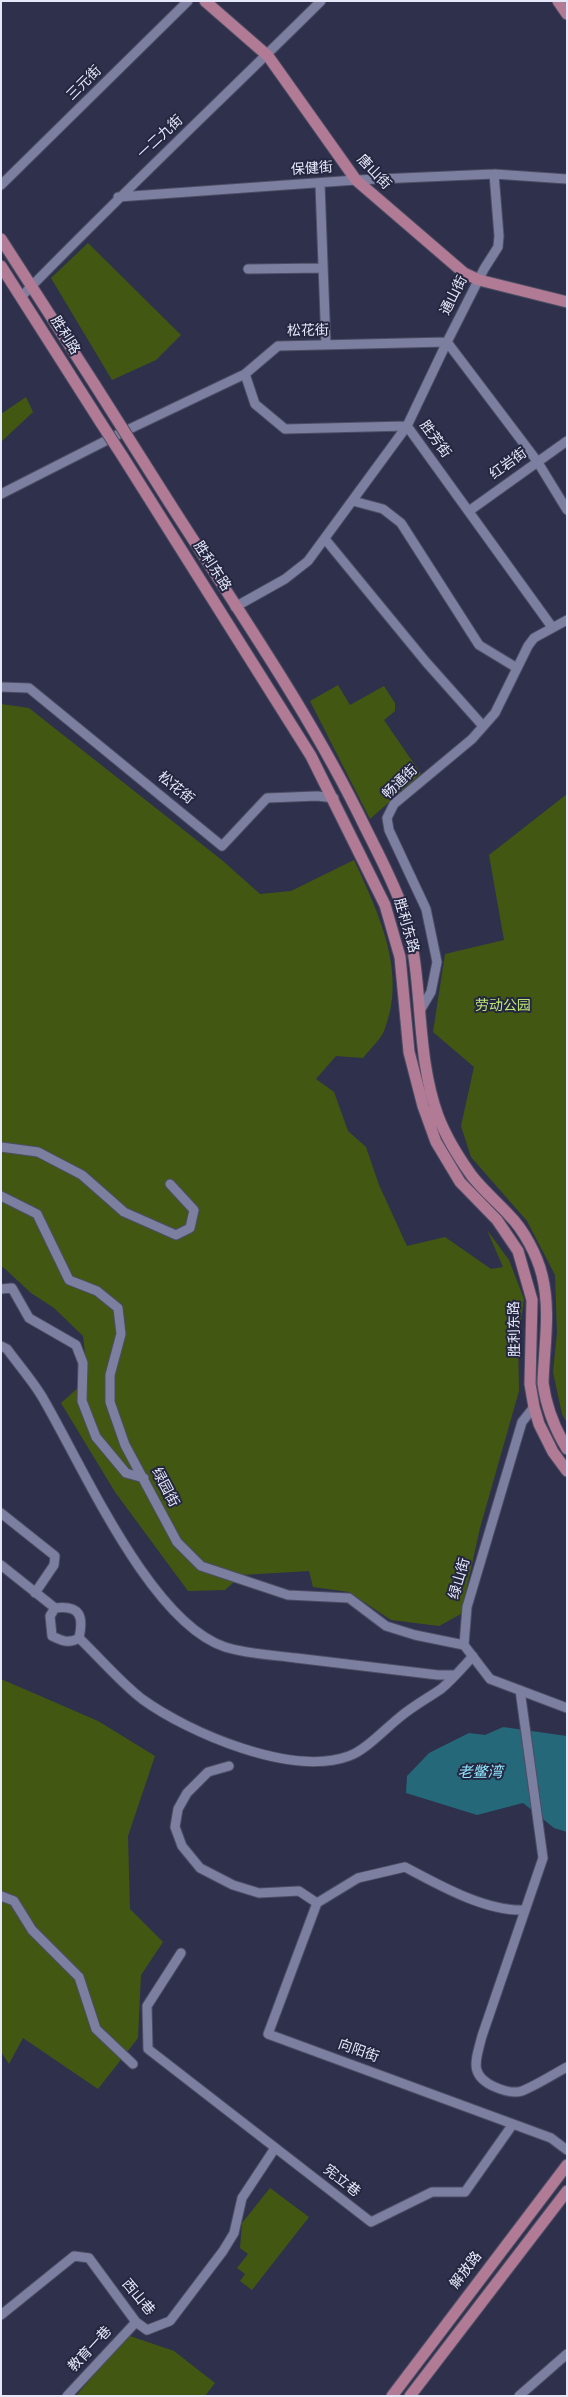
<!DOCTYPE html>
<html>
<head>
<meta charset="utf-8">
<style>
	body { margin:0 }
	#map { position:relative; width:568px; height:2397px; overflow:hidden; background:#2f304b; font-family:Overpass,sans-serif }
	canvas { display:block }
	.frame { position:absolute; inset:0; border:2px solid #e6e8fa; pointer-events:none }
</style>
</head>
<body>
<div id="map">
<canvas width="568" height="2397"></canvas>
<div class="frame"></div>
</div>
<script>
const ctx = document.querySelector('canvas').getContext('2d');
ctx.lineJoin = 'round';
function fillPath(path, color) {
  ctx.fillStyle = color;
  ctx.fill(path, 'evenodd');
}
function trace(path, color, width, dash) {
  ctx.strokeStyle = color;
  ctx.lineWidth = width;
  ctx.lineCap = dash ? 'butt' : 'round';
  ctx.setLineDash(dash || []);
  ctx.stroke(path);
}
function write(font, color, halo, rows, align = 'center') {
  ctx.font = font + ' Overpass,"Noto Sans SC",sans-serif';
  ctx.lineWidth = 4;
  ctx.setLineDash([]);
  ctx.textBaseline = 'middle';
  ctx.strokeStyle = halo;
  ctx.fillStyle = color;
  for (const [text, x, y, turn = 0] of rows) {
    ctx.save();
    ctx.translate(x, y);
    ctx.rotate((+turn || 0) * Math.PI / 180);
    ctx.textAlign = isNaN(turn) ? turn : align;
    if (halo) ctx.strokeText(text, 0, 0);
    ctx.fillText(text, 0, 0);
    ctx.restore();
  }
}
fillPath(new Path2D(`
	M88 243 181 335 156 360 112 380 51 278Z
	M26 397 33 412 1 442V414Z
	M338 685 350 705 384 686 395 703V711L384 720 421 774 370 819 310 701Z
	M1 704 29 708 223 861 260 894 291 891 354 860C378 912 408 973 384 1031 380 1040 369 1050 363 1058L336 1056 316 1079 334 1092 348 1131 366 1147 379 1185 407 1246 445 1237 491 1269 503 1267 487 1230 509 1260 524 1299 518 1341 519 1391 480 1528 461 1614 439 1626 391 1620 349 1592 313 1587 309 1571 242 1575 225 1590 188 1591 115 1492 61 1403 88 1379 83 1336 54 1308 31 1293 3 1267 1 1268Z
	M567 794V1423L562 1414 553 1372 557 1333 555 1275 527 1221 471 1157 461 1126 474 1067 433 1032 445 954 504 940 489 855Z
	M1 1679 98 1721 155 1756 128 1836 130 1909 163 1942 141 1975 138 2038 98 2089 23 2038 9 2064 1 2052Z
	M270 2188 309 2217 252 2290 240 2281 245 2274 237 2268 248 2254 240 2248 242 2223Z
	M127 2335 174 2351 215 2383 205 2396H76Z`), '#425812');
fillPath(new Path2D(`
	M503 1727 567 1736V1832L554 1828 523 1803 477 1815 406 1793 407 1776 429 1753 469 1733 485 1735Z`), '#246879');
const minor = new Path2D(`
	M320 184 326 345
	M1 185 188 1
	M118 197 356 180 494 174 567 179
	M248 269 323 268
	M21 297C119 196 221 100 321 1
	M245 374 255 404 285 429 407 426 552 627
	M1 494 121 433 245 374 278 346 447 342 537 461 567 510
	M353 501 383 509 401 523 479 645 517 668
	M469 511 567 441
	M325 539 426 662 483 726
	M235 607 285 579 308 561 407 426 447 342 484 269 498 247 499 236 494 174
	M1 687 29 688 222 846 267 798 317 796 334 798
	M421 1009 431 992 437 962 426 909 389 830 387 818 394 804 472 739 495 713 528 646 534 638 567 620
	M1 1147 38 1152 82 1175 124 1212 176 1235 190 1228 194 1210 170 1184
	M1 1196 37 1214 69 1280 97 1291 118 1308 121 1334 110 1375V1402L125 1445 177 1542 201 1566 288 1595 349 1598 386 1626 415 1635 464 1645
	M1 1289 12 1288 29 1318 76 1345 83 1363 82 1401 96 1437 126 1473 144 1478
	M1 1346 7 1349C18 1364 31 1379 41 1395 81 1462 149 1622 225 1647 247 1654 273 1655 296 1658 343 1664 391 1669 438 1675H455
	M534 1407 522 1422 467 1607 464 1645 490 1679 567 1708
	M1 1513 55 1556 54 1565 35 1593
	M1 1565 55 1608C80 1605 84 1616 79 1638 69 1644 62 1641 52 1636L50 1616 55 1608
	M79 1638C100 1658 120 1682 142 1699 189 1733 292 1777 349 1756 366 1750 386 1728 400 1717 413 1706 428 1698 441 1689 453 1679 463 1667 473 1656
	M520 1690 543 1858 482 2036C476 2060 468 2075 495 2087 504 2091 513 2094 522 2091 537 2085 552 2075 567 2067
	M229 1766 208 1772 187 1793 178 1809 175 1827 182 1846 200 1868 233 1885 259 1893 299 1891 317 1903 358 1878 405 1867C439 1885 486 1912 525 1910
	M1 1896 14 1901 32 1930 79 1977 96 2029 133 2064
	M317 1903 268 2034 551 2138 567 2150
	M181 1953 147 2006 148 2049 371 2222 432 2192H465L513 2124
	M1 2315 74 2256 89 2258 136 2322 147 2330 170 2321 223 2251 234 2233 242 2198 275 2148
	M67 2396 136 2322
	M519 2396 567 2354`);
const major = new Path2D(`
	M205 1 268 56 356 180 464 273 479 280 567 302
	M558 1 567 14
	M1 239 95 385
	M1 266 101 423
	M123 457 311 756 385 905 400 957 409 1052 423 1106 436 1142 460 1182 497 1220 518 1251 532 1300 530 1384 534 1407 539 1424 553 1452 567 1471
	M169 502C237 609 310 713 365 827 379 855 394 883 404 912 425 978 414 1050 438 1116 446 1137 459 1158 472 1176 483 1190 497 1202 509 1215 524 1230 537 1255 542 1275 551 1311 544 1347 543 1383 546 1406 555 1429 567 1449
	M392 2396 567 2165
	M410 2396 567 2191`);
trace(minor, '#4d4d65', 11);
trace(major, '#4d4d65', 13);
trace(minor, '#7d7fa0', 9);
trace(major, '#b17b95', 11);
const majorBridge = new Path2D(`
	M95 385 169 502
	M101 423 123 457`);
trace(majorBridge, '#4d4d65', 13, []);
trace(majorBridge, '#b17b95', 11);
write('14px', '#e6e8fa', '#252640', [
	["三元街",85,84,-45],
	["一二九街",161,138,-43],
	["保健街",312,170,-4],
	["唐山街",373,173,46],
	["通山街",455,296,-63],
	["松花街",308,332,-1],
	["胜利路",64,336,58],
	["胜芳街",434,440,54],
	["红岩街",509,465,-36],
	["胜利东路",211,567,57],
	["畅通街",401,783,-44],
	["松花街",175,789,39],
	["胜利东路",405,926,74],
	["胜利东路",516,1329,-91],
	["绿园街",164,1488,62],
	["绿山街",461,1579,-74],
	["向阳街",358,2052,20],
	["宪立巷",341,2182,38],
	["解放路",467,2271,-53],
	["西山巷",137,2298,50],
	["教育一巷",91,2350,-47]
]);
write('14px', '#bbe472', '#252640', [
	["劳动公园",503,1007]
]);
write('italic 15px', '#8fe5fd', '#252640', [
	["老鳖湾",480,1774]
]);
</script>
</body>
</html>
